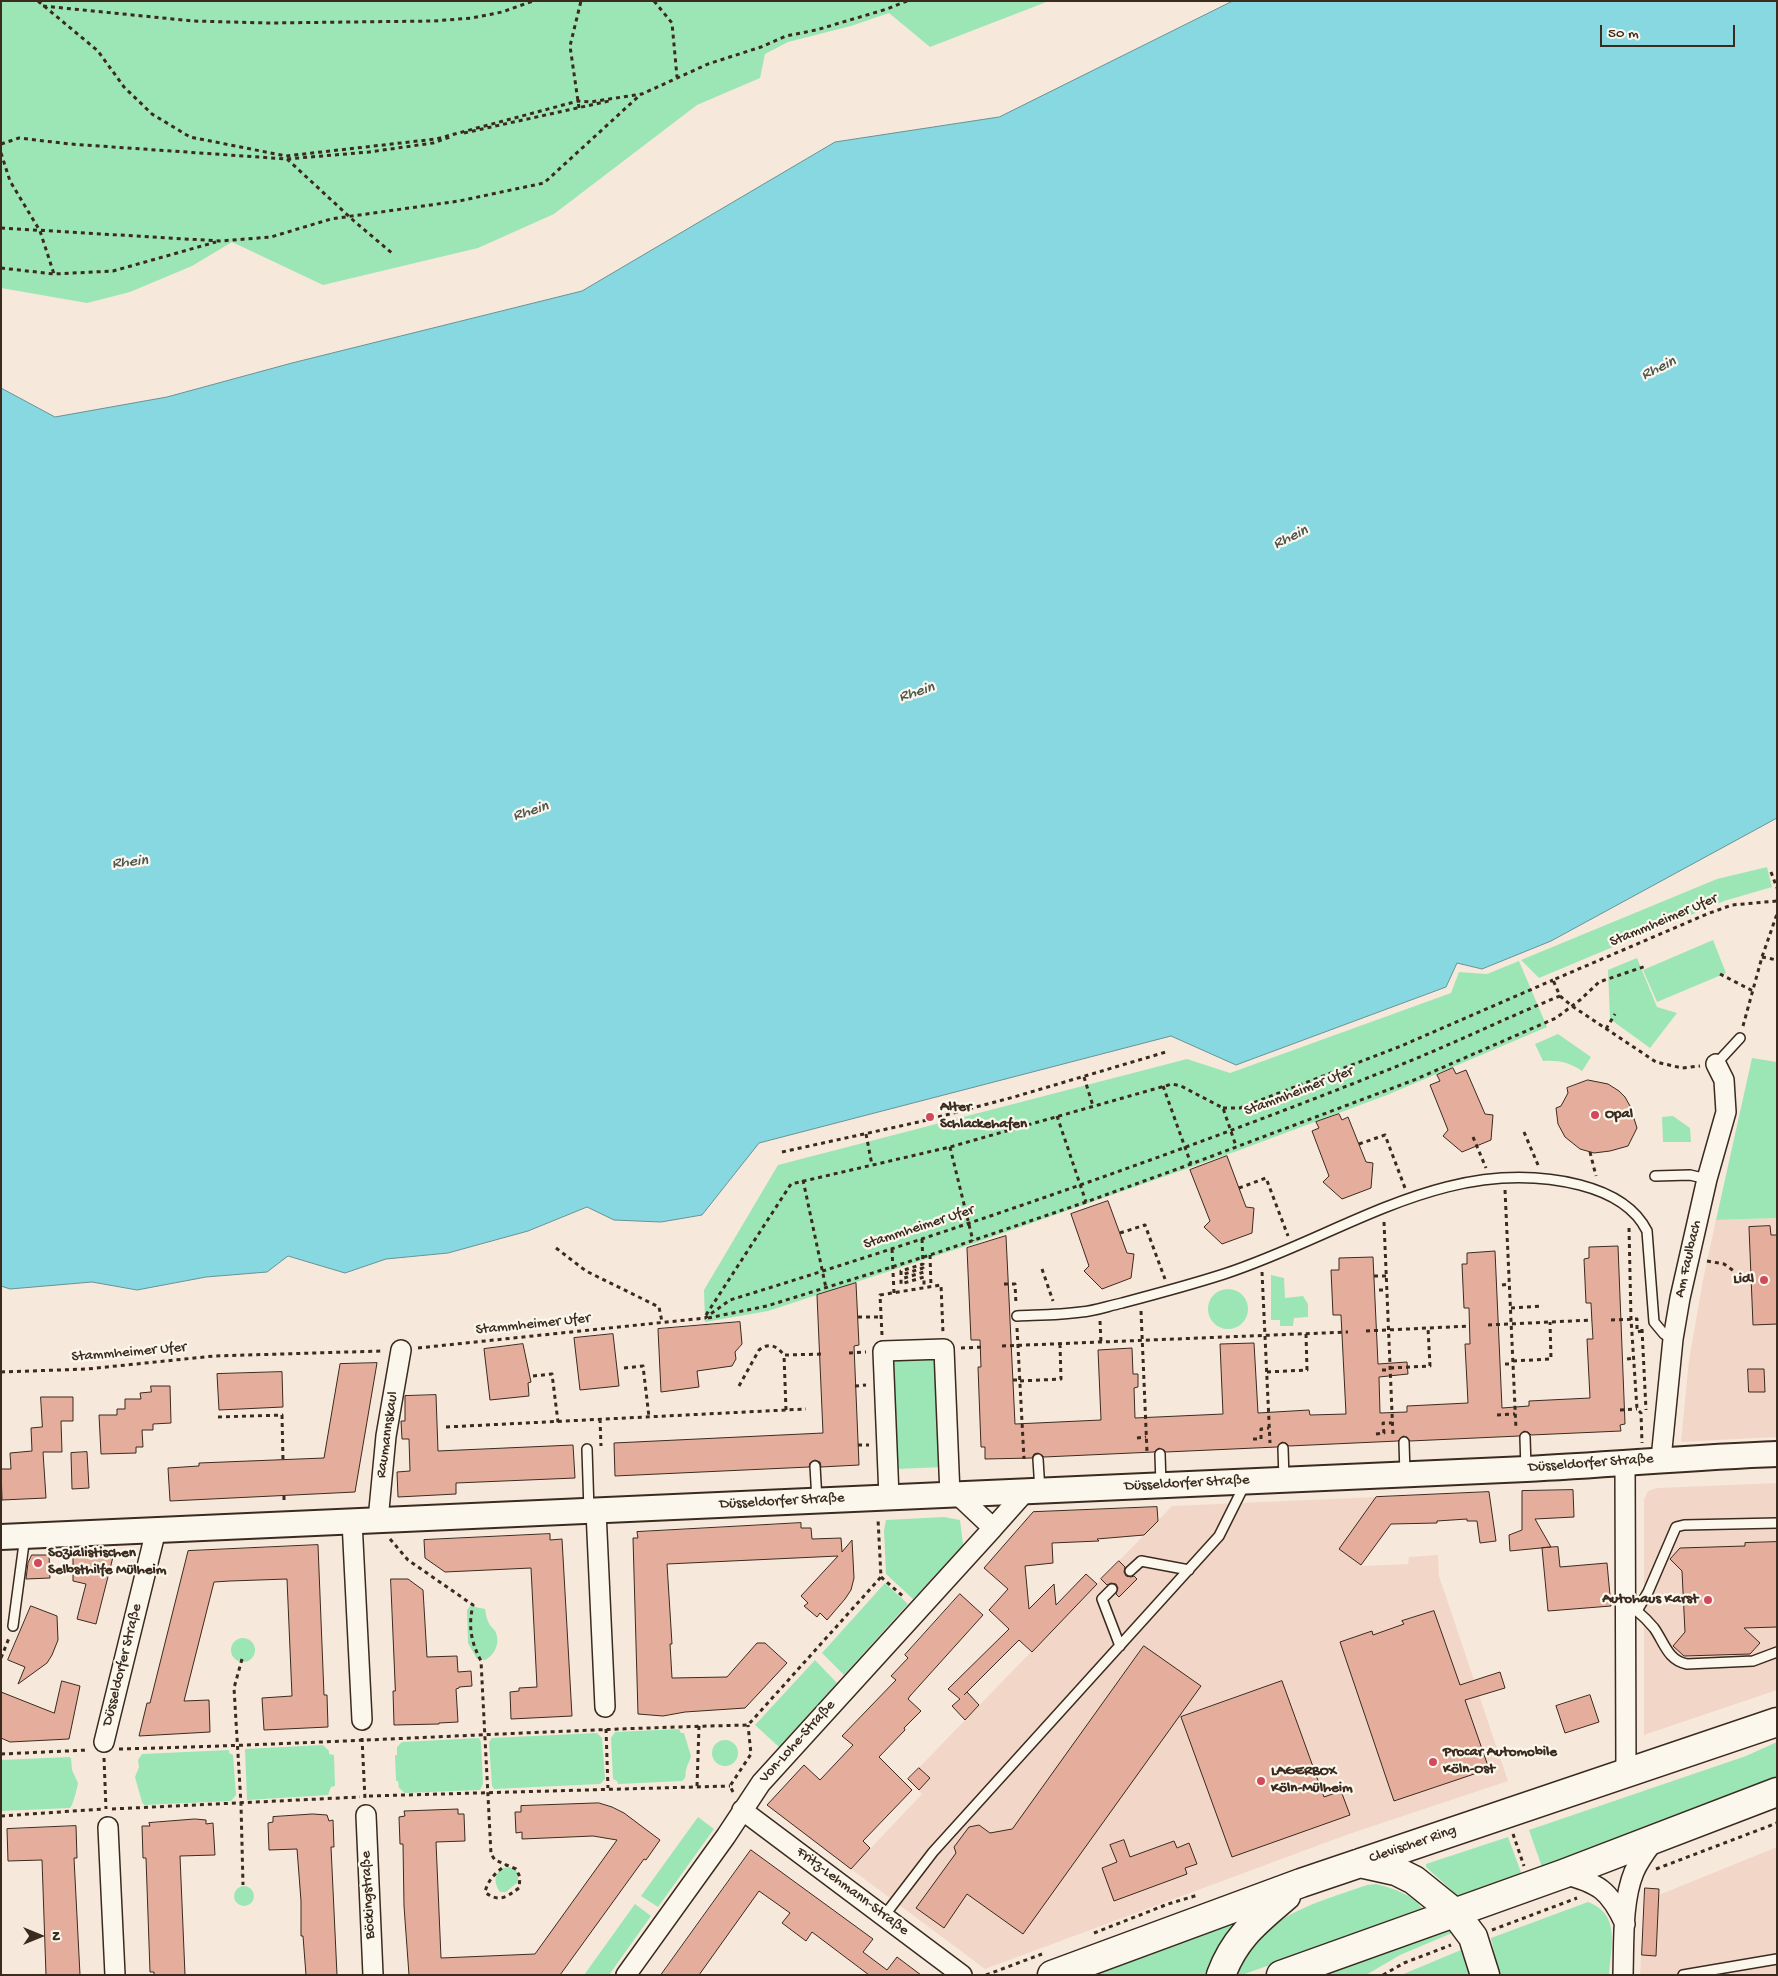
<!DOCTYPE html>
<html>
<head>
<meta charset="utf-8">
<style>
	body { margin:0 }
	#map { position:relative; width:1778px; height:1976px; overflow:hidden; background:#f7e8dc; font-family:"Gochi Hand",sans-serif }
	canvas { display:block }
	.frame { position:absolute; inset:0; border:2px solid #3b2a1e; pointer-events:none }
	.north { position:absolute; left:15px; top:1911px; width:50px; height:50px; -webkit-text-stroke:4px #fbf7ec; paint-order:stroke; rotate:90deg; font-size:14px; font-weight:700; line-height:20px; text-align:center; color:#3b2a1e }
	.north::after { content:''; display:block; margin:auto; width:18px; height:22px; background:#3b2a1e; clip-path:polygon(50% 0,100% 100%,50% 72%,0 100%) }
	.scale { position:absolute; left:1600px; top:25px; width:135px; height:22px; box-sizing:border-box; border:2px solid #3b2a1e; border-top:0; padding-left:6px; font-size:15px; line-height:18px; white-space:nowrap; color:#3b2a1e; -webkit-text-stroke:4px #fbf7ec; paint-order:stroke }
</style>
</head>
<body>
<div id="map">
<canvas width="1778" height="1976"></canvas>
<div class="frame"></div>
<div class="north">N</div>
<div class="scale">50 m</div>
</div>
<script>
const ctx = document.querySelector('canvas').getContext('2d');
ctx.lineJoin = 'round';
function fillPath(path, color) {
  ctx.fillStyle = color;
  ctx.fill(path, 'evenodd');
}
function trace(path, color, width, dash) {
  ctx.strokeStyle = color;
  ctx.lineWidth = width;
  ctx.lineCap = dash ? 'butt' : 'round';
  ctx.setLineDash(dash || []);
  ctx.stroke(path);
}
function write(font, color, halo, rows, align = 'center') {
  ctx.font = font + ' "Gochi Hand",sans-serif';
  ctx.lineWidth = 4.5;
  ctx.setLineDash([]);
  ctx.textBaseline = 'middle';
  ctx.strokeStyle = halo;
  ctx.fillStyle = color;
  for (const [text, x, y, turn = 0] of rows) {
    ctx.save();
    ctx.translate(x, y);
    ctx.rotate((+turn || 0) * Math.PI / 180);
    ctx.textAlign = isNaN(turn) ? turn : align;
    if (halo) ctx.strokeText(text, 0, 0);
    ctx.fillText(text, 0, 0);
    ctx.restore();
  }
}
fillPath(new Path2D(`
	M1777 1218V1437L1681 1442 1689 1360 1703 1280 1716 1220Z
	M1777 1483V1690L1644 1735V1500L1648 1491 1657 1488Z
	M1376 1497 1339 1549 1362 1566 1408 1564 1409 1557 1438 1555 1439 1576 1508 1781 1349 1834 985 1969 851 1869 922 1794 908 1779 1172 1506Z
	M1777 1847V1975H1640L1644 1901Z`), '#f2d7c9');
fillPath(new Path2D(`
	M1 1H1049L930 47 889 13 851 26 788 42 765 54 760 78 697 105 554 214 478 248 323 285 232 242 192 266 130 292 87 303 1 288Z
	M1767 867 1772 887 1724 901 1629 941 1626 934 1617 937 1620 944 1539 978 1521 960 1717 879Z
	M1713 940 1726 973 1657 1002 1643 970Z
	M1637 958 1657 1007 1677 1013 1650 1048 1610 1019 1608 970Z
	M1519 961 1547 1027 1387 1095 1237 1151 972 1244 768 1311 705 1322 704 1290 778 1165 1187 1059 1230 1073 1451 993 1459 972 1487 974Z
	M1558 1034 1591 1057 1582 1071C1569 1062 1558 1060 1543 1061L1535 1044Z
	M1752 1058 1777 1062V1218L1716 1220Z
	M1673 1116 1690 1128 1691 1142H1663L1662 1117Z
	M1271 1275 1284 1278 1285 1298 1303 1296 1308 1304V1317L1294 1318 1293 1326H1280V1320H1271Z
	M1208 1309a20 20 0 1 1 40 0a20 20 0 1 1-40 0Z
	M939 1356 944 1467 897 1469 892 1358Z
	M944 1517 960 1520 964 1552 960 1555 957 1552 913 1599 886 1574 884 1530 886 1520Z
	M885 1583 908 1604 844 1675 822 1653Z
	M470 1606 485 1609C486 1612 486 1618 488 1621 489 1625 493 1628 495 1631 501 1642 495 1655 485 1660L477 1659 468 1643 467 1610Z
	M231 1650a12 12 0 1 1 24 0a12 12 0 1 1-24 0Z
	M815 1660 837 1683 779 1747 755 1725Z
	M679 1729 681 1733H684L691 1756C690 1761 688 1763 687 1767 684 1773 688 1777 682 1781L618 1784 617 1781 613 1779 611 1738 615 1732Z
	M597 1733 602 1738 605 1779 600 1784 494 1789 492 1786 489 1742 492 1738Z
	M479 1738 481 1742 483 1784 480 1790 405 1793 399 1788 398 1781H396L395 1755H397V1747L402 1742Z
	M712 1753a13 13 0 1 1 26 0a13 13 0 1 1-26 0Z
	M1777 1742V1778L1542 1867 1529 1830 1746 1756Z
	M323 1745 329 1751V1754L334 1755 335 1786 331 1787 328 1795 247 1800 245 1749Z
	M229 1750V1753L233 1755 236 1795 231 1801 144 1805 142 1802 135 1777 139 1767 138 1760 142 1754Z
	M69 1757 71 1758 72 1770 78 1783C77 1789 73 1805 70 1808L1 1811V1760Z
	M698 1817 714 1829 658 1907 641 1896Z
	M1508 1837 1522 1875 1460 1898 1426 1867V1864Z
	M509 1867 516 1870 518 1876V1882L506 1892H500C494 1883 494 1878 500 1869Z
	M1376 1884C1392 1888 1415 1895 1423 1910L1242 1975H1236C1237 1965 1243 1955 1249 1947 1280 1911 1324 1900 1367 1885Z
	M234 1896a10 10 0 1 1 20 0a10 10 0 1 1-20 0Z
	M1588 1902C1621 1914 1611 1946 1609 1975H1499L1491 1938Z
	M635 1904 651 1916 609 1975H584Z
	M1236 1921 1237 1923 1209 1975H1089Z
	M1449 1929 1452 1933 1400 1955 1366 1975H1317Z
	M1461 1950 1470 1975H1401Z`), '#9ce6b5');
const water = new Path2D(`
	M1233 1H1777V818L1551 941 1482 969 1457 963 1446 987 1236 1065 1171 1036 759 1143 702 1215 661 1222 614 1220 587 1207 528 1231 448 1253 386 1259 345 1273 288 1256 267 1272 206 1277 137 1290 92 1282 10 1289 1 1286V388L55 417 167 397 292 363 582 291 835 142 999 117Z`);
fillPath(water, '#87d8e1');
trace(water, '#699293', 1);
const building = new Path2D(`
	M1453 1068 1456 1074 1466 1070 1485 1114 1493 1115 1491 1140 1462 1152 1443 1136 1448 1130 1430 1085 1440 1081 1437 1075Z
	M1588 1080 1608 1084 1619 1091 1625 1097 1630 1106 1637 1128 1628 1146 1610 1151 1594 1153 1580 1149 1565 1137 1558 1124 1556 1108 1561 1106 1568 1093 1567 1088Z
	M1339 1114 1342 1120 1348 1117 1366 1162 1373 1163 1371 1188 1342 1199 1323 1182 1329 1176 1312 1131 1319 1128 1316 1122Z
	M1227 1156 1246 1207 1254 1208 1252 1233 1222 1244 1204 1227 1210 1221 1190 1170Z
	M1108 1201 1127 1253 1134 1254 1131 1278 1102 1289 1084 1271 1089 1266 1071 1214Z
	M1770 1226 1771 1235H1777V1324L1753 1325 1749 1227Z
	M1006 1236 1015 1424 1101 1420 1098 1350 1132 1348 1133 1374H1138V1387L1134 1388 1135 1418 1223 1414 1220 1344 1254 1343 1258 1413 1309 1410 1310 1415 1346 1414 1341 1315H1333L1331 1270H1339V1258L1373 1257 1378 1364 1407 1362 1408 1374 1379 1377 1380 1413 1407 1412V1406L1468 1403 1465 1344H1470L1469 1308H1464L1462 1264H1467V1253L1495 1251 1502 1408 1529 1406V1401L1590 1398 1587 1339H1593L1592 1323 1591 1303H1586L1584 1259 1589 1258V1247L1618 1246 1625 1424 1620 1425 1621 1431 1531 1435 1528 1432 1524 1431 1519 1436 1410 1441 1407 1437 1403 1436 1398 1441 1289 1446 1286 1443 1282 1442 1277 1447 1166 1452 1159 1448 1154 1452 1044 1457 1038 1453 1034 1454 1032 1458 985 1459V1447H981L978 1367H981L980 1340H971L967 1248Z
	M856 1283 859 1345 854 1346 859 1465 821 1467 820 1462 815 1460 810 1463 809 1467 615 1476 614 1443 823 1433 817 1295Z
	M740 1322 742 1344 735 1352 736 1359 732 1366 697 1371 699 1387 661 1392 658 1329Z
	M613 1334 619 1386 580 1390 574 1338Z
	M523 1344 531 1382 528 1383 529 1396 490 1400 484 1349Z
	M377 1363 355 1492 170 1501 168 1468 199 1466V1463L324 1458 340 1364Z
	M1748 1369H1764L1765 1392H1749Z
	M282 1372 283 1407 219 1410 217 1374Z
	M151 1386H170L171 1423 153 1424V1430H142L143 1447H136V1453L101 1454 99 1415H117V1409H125V1399H141L140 1393 151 1392Z
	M436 1395 438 1451 573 1445 575 1478 456 1483V1494L398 1497 397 1472 410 1471 409 1439H402L401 1421H405V1396Z
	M41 1397H73V1421H61L62 1452H43L46 1498 2 1500 1 1469H11L10 1453 32 1451 31 1428 42 1427Z
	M87 1452 89 1488 72 1489 71 1453Z
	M1573 1490 1574 1517 1535 1519 1551 1547 1510 1551 1509 1535 1522 1530V1491Z
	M1489 1492 1496 1541 1480 1543 1477 1521H1467V1519L1437 1521V1523L1391 1524 1361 1565 1339 1549 1376 1497Z
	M1157 1507 1158 1521 1144 1535 1097 1539 1099 1541 1052 1543 1053 1563 1025 1566 1029 1609 1054 1584 1056 1605 1086 1574 1097 1584 1032 1652 1019 1640 964 1695 967 1692 979 1705 965 1720 952 1706 960 1699 948 1689 1009 1629 989 1610 1008 1589 984 1568 1033 1512Z
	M801 1523V1528H811L812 1539 841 1538 842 1552 852 1540 854 1578 851 1590 845 1599 827 1620 820 1613 817 1617 804 1606 808 1603 801 1596 838 1556 667 1564 672 1644H670L672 1678 727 1677 757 1643H765L787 1663 745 1708 685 1712 663 1716 638 1714 633 1538H638L637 1532Z
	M550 1534V1540L562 1539 572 1716 511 1719 510 1692 519 1691V1688L537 1687 531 1568 445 1572 425 1558 424 1540Z
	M1777 1542V1627L1744 1628 1760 1643 1750 1654 1684 1656 1673 1646 1685 1632 1682 1571 1670 1559 1680 1548 1745 1546V1543Z
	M318 1545 324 1695H327L328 1727 264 1730 262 1698 292 1696 287 1579 230 1581 214 1582 184 1701 209 1700 210 1732 139 1736 147 1703H150L188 1551Z
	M1558 1547 1560 1567 1607 1563 1611 1606 1548 1611 1542 1548Z
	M114 1553 96 1624 77 1619 86 1584 73 1581V1554Z
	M32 1555H49L50 1578 26 1579 28 1563Z
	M1119 1561 1125 1567 1124 1572 1126 1576 1131 1577 1134 1576 1137 1579 1119 1597 1116 1594 1118 1588 1116 1584 1111 1583 1107 1585 1101 1579Z
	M391 1579H408L423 1590 427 1657 457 1656 458 1672 471 1671 472 1686 459 1687V1688L456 1689 458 1722 439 1723V1724L394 1725 393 1691H395Z
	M960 1594 983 1615 910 1696 908 1699 921 1711 904 1728 905 1730 879 1757 912 1790 863 1841 870 1848 851 1869 767 1805 804 1765 820 1780 853 1745 842 1736 896 1680 891 1676 908 1658 905 1655Z
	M31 1606 57 1616 58 1640 52 1655 47 1663 18 1684 25 1667 8 1660Z
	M1434 1611 1460 1685 1500 1672 1505 1688 1465 1700 1489 1769 1394 1801 1340 1642 1372 1631 1373 1635 1404 1624 1402 1621Z
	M1144 1646 1201 1686 1023 1934 967 1894 944 1928 916 1908 956 1853 954 1847 969 1827 979 1825 990 1833 1012 1829Z
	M62 1681 80 1686 69 1739 10 1742 1 1738V1692L54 1713Z
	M1282 1681 1324 1797 1341 1791 1350 1815 1232 1857 1181 1717Z
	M1590 1695 1599 1722 1565 1733 1556 1706Z
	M919 1768 930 1778 919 1790 908 1779Z
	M599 1803 612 1807 624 1813 660 1840 646 1860 644 1859 560 1975H409L404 1906 403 1844H400L399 1817 405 1816 404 1811 458 1809V1814H464L465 1841 436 1842 441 1958 535 1954 617 1840 593 1836 522 1839V1832L516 1833 515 1812H521V1806Z
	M313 1814 327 1815 329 1821 333 1820 334 1847H331L337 1975H306L303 1936H301V1901L297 1849 269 1850 268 1823 273 1822V1817Z
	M195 1819 206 1820V1824L213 1823 215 1855 180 1856 185 1975H154V1972H150L146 1858H143L142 1826H150L149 1823Z
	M76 1826 77 1858H74L80 1975H46L42 1860 8 1861 7 1829Z
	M1124 1840 1130 1857 1174 1841 1177 1848 1189 1843 1197 1864 1185 1868 1187 1874 1114 1901 1102 1868 1117 1862 1110 1845Z
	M751 1850 873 1939 863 1952 887 1970 897 1957 921 1975H869L812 1932 806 1941 782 1923 790 1913 759 1891 699 1975H661Z
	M1645 1888 1659 1889 1656 1956 1642 1955Z`);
fillPath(building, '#e5ae9c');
trace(building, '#3b2a1e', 1);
const service = new Path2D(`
	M1716 1064 1740 1038
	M1655 1176 1690 1175 1707 1179
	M1017 1316C1038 1315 1060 1315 1081 1312 1095 1311 1108 1306 1122 1303 1156 1294 1190 1285 1224 1274 1344 1235 1449 1152 1580 1185 1607 1192 1634 1205 1647 1231L1654 1322 1664 1334 1673 1339
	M1525 1437 1526 1469
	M1404 1442 1405 1474
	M1283 1448 1284 1479
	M587 1449 589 1511
	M1160 1454 1161 1485
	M1038 1459 1040 1491
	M815 1466 817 1500
	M1130 1571 1141 1561 1189 1570
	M1112 1589 1102 1599 1120 1646
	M1637 1611 1648 1592 1676 1527 1684 1525 1777 1523
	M1637 1611C1643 1616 1649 1622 1654 1628 1664 1642 1668 1661 1687 1664L1753 1661 1777 1652
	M13 1626 25 1536
	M884 1916 933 1852 1219 1536 1245 1484
	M1683 1975 1777 1959`);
const minor = new Path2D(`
	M1661 1459 1673 1339 1680 1298 1707 1179 1726 1112 1724 1080 1716 1064
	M1625 1463 1626 1772
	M889 1497 883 1351 944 1349 950 1495
	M596 1511 605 1707
	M378 1520 386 1436 401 1350
	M352 1521 362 1720
	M993 1528 1026 1491
	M104 1742 156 1530
	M742 1810 962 1975
	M366 1815 373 1975
	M108 1827 115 1975
	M1563 1874C1599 1883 1610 1891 1625 1924
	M626 1975 726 1836 761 1783 993 1528 957 1494
	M1623 1975C1624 1943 1622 1901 1634 1872 1639 1860 1647 1850 1655 1839`);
const tertiary = new Path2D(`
	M1 1537 1526 1469C1610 1465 1693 1457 1777 1454`);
const primary = new Path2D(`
	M1360 1863 1396 1871 1414 1880 1455 1913 1473 1937 1485 1975
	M1052 1975 1301 1883 1777 1722
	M1221 1975C1235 1937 1257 1921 1286 1896
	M1281 1975 1563 1874 1777 1792`);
trace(service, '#3b2a1e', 12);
trace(minor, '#3b2a1e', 22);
trace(tertiary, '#3b2a1e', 28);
trace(primary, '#3b2a1e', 31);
trace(new Path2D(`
	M38 1 98 51 124 87 152 114 190 137 286 156 436 139 578 101 590 102 642 94 708 64 761 47 786 36 816 30 887 9 907 1
	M654 1 672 23 677 77
	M43 6 193 21 268 23 434 21 472 18 502 12 533 1
	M579 108 570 46 581 1
	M464 133 609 101
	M1 144 19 138 70 144 287 159 369 152 433 143 453 136
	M1 153 10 181 40 231 54 274
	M287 159 354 221 393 254
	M1 228 220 241 271 237 331 219 459 201 544 183 640 95
	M1 268 54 274 113 271 216 242
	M1771 872 1777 888
	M1762 957 1777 960
	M1720 974 1753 991
	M1560 996 1572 1006 1656 1062 1682 1068 1700 1066
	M1743 1026 1762 957 1777 914
	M1606 1029 1615 1014
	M1084 1077 1093 1106
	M1163 1086 1191 1164
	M1223 1108H1240L1401 1046 1553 980
	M1057 1116 1086 1202
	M1524 1132 1538 1165
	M866 1134 872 1165
	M1473 1137 1486 1168
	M1359 1144 1385 1135 1405 1188
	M950 1147 973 1241
	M782 1152 923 1121 1014 1097 1166 1052
	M1590 1152 1596 1176
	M803 1180 826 1288
	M1239 1188 1266 1178 1288 1236
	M1505 1190 1516 1429
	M1384 1222 1393 1436
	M1629 1228 1631 1319 1637 1409 1641 1413 1642 1443
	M1120 1233 1145 1225 1165 1279
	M922 1239 923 1264 901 1271V1275L923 1268 924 1272 901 1279V1284L924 1277V1288
	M556 1248 586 1271 659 1307 662 1322
	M892 1249 894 1293
	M930 1255 931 1287
	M1707 1261 1724 1264 1734 1271
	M1042 1269 1053 1301
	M1262 1272 1270 1443
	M1374 1276H1387
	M1004 1284H1015L1016 1304
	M1502 1285 1510 1284
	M1379 1290H1387
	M1511 1308 1543 1306
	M1141 1311 1147 1452
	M706 1315 791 1184 950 1147 1172 1084 1181 1086 1223 1108 1236 1146
	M858 1317H881
	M708 1318 767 1306 930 1255 1086 1202 1191 1164 1414 1080 1556 1018 1580 1000 1599 982 1646 966
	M1611 1320 1637 1319V1332L1642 1331
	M1100 1321 1101 1343
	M1488 1325 1592 1320
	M1017 1328 1024 1459
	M1642 1329 1646 1410
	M1366 1331 1470 1326
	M882 1335 880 1295 941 1285 943 1333
	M1002 1346 1348 1332
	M418 1348 705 1318 730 1300C958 1230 1183 1152 1405 1063 1457 1042 1508 1017 1560 996L1553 980 1707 914 1732 905 1777 901
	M961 1348 985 1347
	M849 1353 866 1352
	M1627 1359 1634 1358
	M1513 1361 1551 1359 1550 1322
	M1505 1364H1513
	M624 1368 643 1366 649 1417
	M1390 1368 1430 1366 1428 1328
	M1382 1370H1390
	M1 1372 87 1369 214 1356 382 1351
	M1267 1372 1307 1370 1306 1334
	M533 1376 552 1374 558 1422
	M1013 1380H1020
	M1020 1381 1061 1379 1060 1344
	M739 1386 759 1350C769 1342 777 1346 784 1355
	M855 1386 866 1385
	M786 1410 784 1355 825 1354
	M1620 1410 1637 1409
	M1497 1415 1515 1414
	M218 1417 282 1415 283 1460
	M600 1419 601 1446
	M446 1427 806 1409
	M1376 1434 1384 1433 1383 1423H1392
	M1137 1438 1146 1437
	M1253 1439H1261V1429L1269 1428
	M858 1445H869
	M284 1496V1504
	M390 1539 408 1560 473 1605C468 1626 471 1642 481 1661L491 1854 495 1860 516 1869 520 1877 519 1888C507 1897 498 1903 485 1892 488 1880 496 1872 506 1865
	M881 1577 905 1598
	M1 1658 9 1638
	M242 1659 234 1688 241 1804 243 1885
	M606 1729 608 1788
	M362 1738 365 1799
	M119 1749C329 1744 538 1730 748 1725L881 1577 878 1519
	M1 1754 88 1750
	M104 1758 106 1809
	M697 1786 699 1726
	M733 1792 730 1786 751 1754 748 1725
	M369 1796 730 1786
	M112 1809 360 1797
	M1 1816 103 1809
	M1513 1834 1524 1866
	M1656 1869 1777 1823
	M1492 1930 1577 1898
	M1094 1933 1168 1904 1198 1895
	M986 1975 1042 1954
	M1383 1975 1404 1963 1451 1945`), '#3b2a1e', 3, [4, 4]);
trace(service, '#fbf7ec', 9);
trace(minor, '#fbf7ec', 19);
trace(tertiary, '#fbf7ec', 24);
trace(primary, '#fbf7ec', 28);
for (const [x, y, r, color] of [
	[1595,1115,5,"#d1495b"],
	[930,1117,5,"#d1495b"],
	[1764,1280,5,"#d1495b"],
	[38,1563,5,"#d1495b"],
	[1708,1600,5,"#d1495b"],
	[1433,1762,5,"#d1495b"],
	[1261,1781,5,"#d1495b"]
]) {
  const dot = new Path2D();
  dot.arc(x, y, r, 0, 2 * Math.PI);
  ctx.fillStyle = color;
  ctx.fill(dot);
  trace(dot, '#fbf7ec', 2);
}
write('15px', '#3b2a1e', '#fbf7ec', [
	["Stammheimer Ufer",1664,921,-23],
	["Stammheimer Ufer",1299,1092,-21],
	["Stammheimer Ufer",919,1228,-18],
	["Am Faulbach",1689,1259,-77],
	["Stammheimer Ufer",533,1325,-6],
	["Stammheimer Ufer",129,1353,-5],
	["Raumannskaul",388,1435,-82],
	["Düsseldorfer Straße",1591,1464,-4],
	["Düsseldorfer Straße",1187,1484,-3],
	["Düsseldorfer Straße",782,1502,-3],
	["Düsseldorfer Straße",123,1665,-76],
	["Von-Lohe-Straße",798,1742,-48],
	["Clevischer Ring",1413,1845,-19],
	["Fritz-Lehmann-Straße",852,1892,37],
	["Böckingstraße",369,1895,-93]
]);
write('bold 15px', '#3b2a1e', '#fbf7ec', [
	["Alter",940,1108],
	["Schlackehafen",940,1125],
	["Opal",1605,1115],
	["Lidl",1754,1280,"right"],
	["Sozialistischen",48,1554],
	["Selbsthilfe Mülheim",48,1571],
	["Autohaus Karst",1698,1600,"right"],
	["Procar Automobile",1443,1753],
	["Köln-Ost",1443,1770],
	["LAGERBOX",1271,1772],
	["Köln-Mülheim",1271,1789]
], 'left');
write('italic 16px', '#4e564f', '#fbf7ec', [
	["Rhein",1659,369,-25],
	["Rhein",1291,538,-25],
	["Rhein",917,693,-17],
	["Rhein",531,812,-17],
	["Rhein",130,863,-5]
]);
</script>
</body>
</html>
